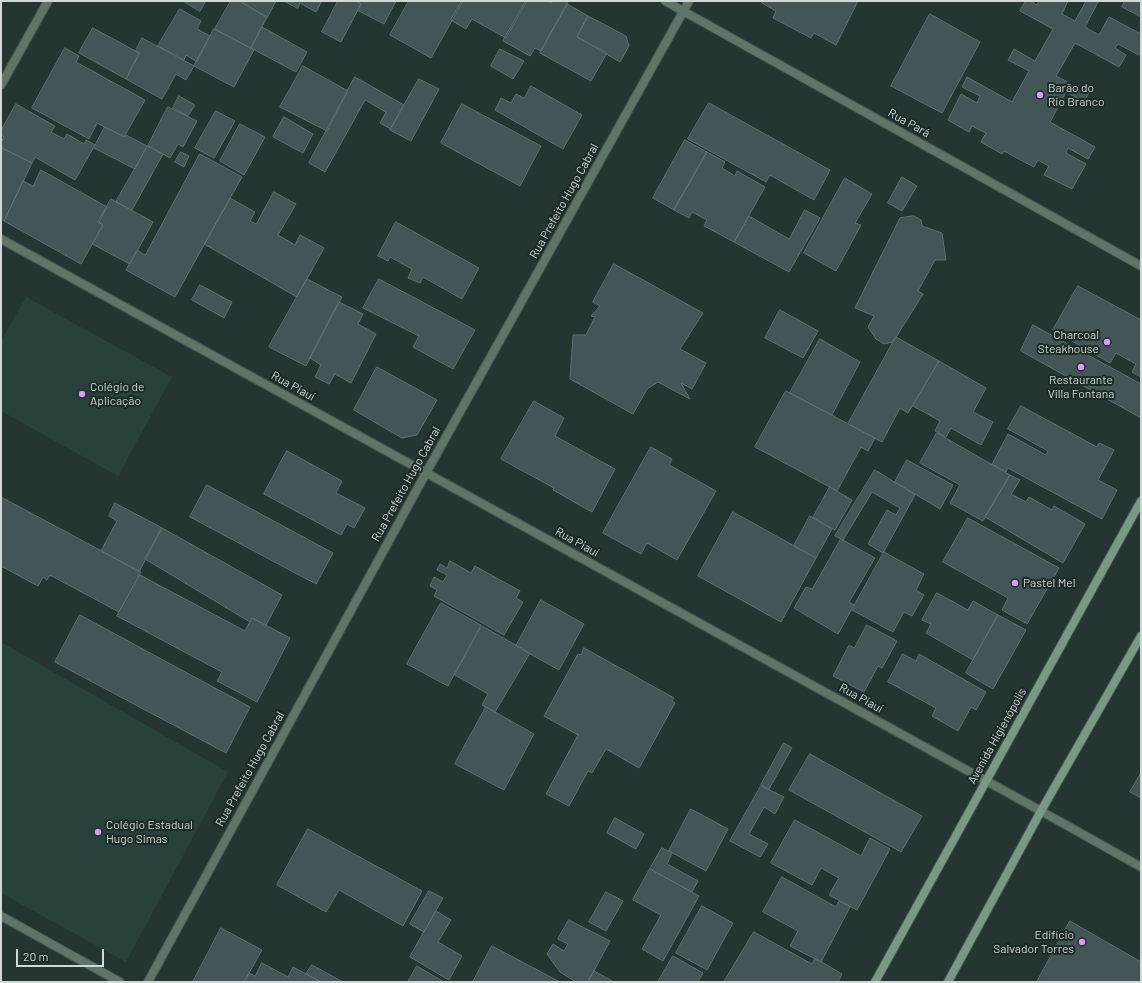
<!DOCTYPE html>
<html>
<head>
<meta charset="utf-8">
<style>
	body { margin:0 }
	#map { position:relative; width:1142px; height:983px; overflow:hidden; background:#253532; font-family:Barlow,sans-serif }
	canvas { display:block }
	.frame { position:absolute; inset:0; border:2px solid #cfd8d6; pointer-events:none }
	.scale { position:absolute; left:16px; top:949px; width:88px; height:18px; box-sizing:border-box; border:2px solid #cfd8d6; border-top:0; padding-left:5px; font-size:12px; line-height:14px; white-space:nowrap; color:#cfd8d6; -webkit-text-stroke:3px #1c2b28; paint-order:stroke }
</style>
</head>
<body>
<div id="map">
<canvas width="1142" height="983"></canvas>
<div class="frame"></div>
<div class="scale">20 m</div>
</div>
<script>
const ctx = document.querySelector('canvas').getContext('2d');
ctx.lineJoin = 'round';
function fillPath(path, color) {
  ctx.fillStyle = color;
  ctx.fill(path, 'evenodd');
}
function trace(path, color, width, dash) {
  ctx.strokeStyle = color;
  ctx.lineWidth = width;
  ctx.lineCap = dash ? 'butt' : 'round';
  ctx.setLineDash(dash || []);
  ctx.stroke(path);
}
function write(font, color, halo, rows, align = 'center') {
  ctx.font = font + ' Barlow,sans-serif';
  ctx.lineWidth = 4;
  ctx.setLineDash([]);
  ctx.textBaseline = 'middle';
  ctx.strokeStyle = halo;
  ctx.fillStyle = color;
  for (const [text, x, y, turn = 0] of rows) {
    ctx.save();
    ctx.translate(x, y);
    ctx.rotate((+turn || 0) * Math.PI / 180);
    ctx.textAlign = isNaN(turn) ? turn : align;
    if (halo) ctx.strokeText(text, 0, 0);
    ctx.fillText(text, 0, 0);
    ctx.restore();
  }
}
fillPath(new Path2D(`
	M26 297 172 377 118 476 1 411V341Z
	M1 642 228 772 126 962 1 893Z`), '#29413d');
const building = new Path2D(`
	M183 1H206L200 11Z
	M231 1H239L267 17 251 48 215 29Z
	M244 1H276L267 18 243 3Z
	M284 1H322L316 12 300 3 298 8Z
	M338 1H355L361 4 341 42 322 32Z
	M355 1H396L384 24 357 10 361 4Z
	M409 1H463L431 58 390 35Z
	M462 1H527L506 38 472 19 466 29 451 20Z
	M526 1H547L551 3 552 1H563L568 3 541 51 535 48 530 56 503 41Z
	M764 1H858L836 45 814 33 811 38 773 18 776 11 762 3Z
	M1026 1H1030L1037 5 1039 1H1068L1062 14 1075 21 1086 1H1096L1098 2 1085 27 1099 35 1109 17 1141 34V51L1139 55 1118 44 1115 48 1126 55 1119 67 1075 43 1056 76 1089 93 1084 102 1066 92 1050 122 1095 147 1088 159 1068 148 1066 153 1086 164 1072 189 1044 175 1049 166 1038 160 1034 167 1004 151 1002 154 981 142 986 133 972 126 969 132 948 120 961 94 977 103 980 96 962 87 967 77 1012 102 1029 71 1008 60 1014 49 1035 61 1053 29 1020 11Z
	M1125 1H1141V17L1122 7Z
	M567 4 588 16 577 37 607 53 591 81 540 53Z
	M180 9 201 21 197 29 210 36 197 62 186 55 184 60 158 46Z
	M930 14 980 42 942 113 891 86Z
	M588 16 626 36 629 46 620 62 577 37Z
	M262 27 307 52 296 72 251 48Z
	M93 28 139 53 126 79 79 53Z
	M214 29 254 50 234 87 194 66Z
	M142 38 194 66 186 80 176 74 162 99 126 79 140 53 136 51Z
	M65 48 79 56 76 62 145 100 124 137 97 123 89 139 32 108Z
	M500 49 524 61 513 79 491 66Z
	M303 66 348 91 327 131 280 107Z
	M355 77 404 105 391 129 380 123 386 112 365 100 325 172 309 163Z
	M419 79 439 89 411 141 390 130Z
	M531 86 582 115 563 149 495 110 501 98 511 103 516 94 524 98Z
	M179 96 195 105 188 116 173 108Z
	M709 103 830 170 814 200 770 175 766 182 688 139Z
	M16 104 55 126 51 132 64 139 67 134 84 144 86 140 95 145 75 180 35 157 32 163 1 148V142L4 137 1 135V131Z
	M462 104 541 146 520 186 441 143Z
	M168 107 197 121 183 147 178 144 170 158 148 146Z
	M216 111 235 121 214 158 195 148Z
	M284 117 313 134 303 153 273 137Z
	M240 124 265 137 244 175 220 161Z
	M105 127 125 137 126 135 147 146 135 169 94 148Z
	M685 140 707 152 674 210 653 198Z
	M148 146 163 154 132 210 116 202Z
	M1 147 32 163 4 221 1 219Z
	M181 152 189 156 184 167 175 162Z
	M707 152 725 162 722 168 735 176 737 171 765 187 734 242 704 226 707 220 692 212 689 218 674 210Z
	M200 154 242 177 175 297 126 270 137 250 145 255Z
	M41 170 107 207 99 222 103 225 81 264 4 221 23 181 33 186Z
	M902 177 917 186 902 211 888 203Z
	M845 178 872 194 855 223 861 225 836 271 804 253Z
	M274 192 296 204 278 235 295 245 300 235 324 248 297 297 204 244 230 198 255 212 250 221 256 224Z
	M111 199 153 222 130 264 92 244 103 225 98 222Z
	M805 210 820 218 789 272 734 242 749 216 789 239Z
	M914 216 921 220 922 226 942 233 946 260H935L918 291 923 294 893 342 884 344 876 339 868 327 874 316 855 308 900 218Z
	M396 222 479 268 462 299 423 277 420 283 408 278 412 269 390 257 388 261 378 256Z
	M614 264 703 313 680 349 706 363 692 389 681 383 690 399 658 382 647 389 633 414 570 379 573 335H586L595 317 591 316 600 306 593 302Z
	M307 279 342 297 306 366 269 347Z
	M379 279 475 330 453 369 413 347 419 336 363 308Z
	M200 285 232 302 224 318 192 300Z
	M1078 286 1141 320V377L1132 372 1136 364 1116 353 1110 363 1053 330Z
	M339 302 363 314 358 324 376 334 351 383 335 374 329 384 315 377 321 365 310 358Z
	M780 310 818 331 803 358 765 338Z
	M1033 325 1141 384V418L1021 351Z
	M896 337 939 361 908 413 900 408 882 442 848 424Z
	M820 339 860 362 832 415 790 393Z
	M939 361 986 388 973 412 993 422 981 445 951 428 946 437 935 431 940 421 913 406Z
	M377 367 437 400 417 435 402 438 354 410Z
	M786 391 875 438 868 451 861 447 837 491 755 447Z
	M534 401 564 418 555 436 615 469 592 512 553 490 554 488 501 459Z
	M1021 406 1097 447 1099 443 1114 450 1098 480 1117 490 1102 519 1008 468 1006 472 992 464 1008 434 1046 455 1048 451 1008 429Z
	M937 433 1010 475 983 521 950 503 960 485 920 463Z
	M651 447 672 459 669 465 716 491 677 560 647 543 641 554 603 533Z
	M287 451 342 481 336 493 365 508 354 528 347 524 341 535 264 494Z
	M907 460 953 485 940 509 895 482Z
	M875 470 915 495 883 553 868 544 887 510 896 515 900 508 872 492 843 540 835 536Z
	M1010 475 1020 480 1011 494 1026 502 1029 497 1052 510 1054 506 1085 524 1063 563 985 517Z
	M207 485 333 553 316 584 190 517Z
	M830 487 852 500 835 530 813 518Z
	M1 497 141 572 119 612 50 575 47 580 43 577 38 586 1 566Z
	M115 503 162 528 139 572 101 551 117 521 109 516Z
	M733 512 816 558 781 622 698 576Z
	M810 516 832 529 816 558 794 546Z
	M968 518 1059 568 1027 624 1002 610 1008 598 943 562Z
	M162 528 282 595 266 625 252 618 250 622 145 559Z
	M841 539 875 558 849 602 854 605 838 634 794 608 806 587 812 589Z
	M884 552 924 574 916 590 924 595 912 616 904 612 893 632 852 610Z
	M450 561 471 573 475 566 520 591 516 598 523 602 504 635 434 596 437 590 430 586 434 577 443 582 447 575 437 570 440 564 447 568Z
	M140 575 245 631 252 618 290 638 257 702 217 681 222 672 117 616Z
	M937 593 968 610 973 601 998 615 973 660 926 633 931 624 922 620Z
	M541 600 584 624 559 670 516 646Z
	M441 603 481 625 448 686 407 664Z
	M80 615 250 707 226 753 55 662Z
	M998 615 1026 630 993 689 966 673Z
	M867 625 897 641 882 668 878 666 864 692 833 676 849 645 854 648Z
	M482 626 530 653 495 712 482 705 488 694 455 675Z
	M584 648 674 698 672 701 675 703 639 768 606 749 592 773 588 771 569 806 546 794 578 735 544 716 578 654 581 655Z
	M903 654 916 661 919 654 986 692 976 710 971 707 958 731 932 716 936 708 888 682Z
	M486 707 534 734 504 790 455 764Z
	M784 743 792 748 769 789 761 785Z
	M810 754 922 816 901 852 789 790Z
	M1141 773V798L1130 792Z
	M761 786 784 797 775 814 764 807 749 834 768 844 760 857 730 841Z
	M691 809 728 829 706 871 669 851Z
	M615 818 644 834 636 849 607 833Z
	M795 820 861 856 870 838 890 849 857 910 829 895 839 878 821 868 812 885 771 863Z
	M308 829 422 891 403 926 339 890 326 912 277 885Z
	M662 848 672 853 667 864 698 881 692 892 650 869Z
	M650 869 699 896 663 961 642 949 661 915 633 900Z
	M782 877 836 907 839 901 850 907 821 962 790 946 798 931 763 912Z
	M429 891 443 898 424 932 410 924Z
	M606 892 623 901 606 931 589 922Z
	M702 906 733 923 707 970 676 953Z
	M436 911 451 920 438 942 462 956 449 980 410 957Z
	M569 920 610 941 588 982H576L560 972 547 954 553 944 564 951 568 944 558 939Z
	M1070 921 1141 962V982H1037Z
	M221 928 262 950 244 982H193Z
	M754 932 812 964 815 958 842 974 838 982H724Z
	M492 946 560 982H473Z
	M673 956 703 973 698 982H658Z
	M262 963 288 977 293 967 321 982H244L249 973 255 976Z
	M312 965 343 982H321L306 974Z
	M417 966 444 982H408Z
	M594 971 614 982H588Z`);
fillPath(building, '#445558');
trace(building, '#5f7073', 1);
const minor = new Path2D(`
	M1041 811 1141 867`);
const tertiary = new Path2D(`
	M665 1 1141 266
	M1 85 48 1
	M1 239 1041 811
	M1 916 120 982
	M148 982 426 473 689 1`);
const secondary = new Path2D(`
	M875 982 1141 501
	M948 982 1041 811 1141 636`);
trace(minor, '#445250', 10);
trace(tertiary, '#445250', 10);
trace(secondary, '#445250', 10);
trace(minor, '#607467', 8);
trace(tertiary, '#607467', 8);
trace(secondary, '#799984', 8);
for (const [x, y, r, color] of [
	[1040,95,4,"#d89bf8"],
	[1107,342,4,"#d89bf8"],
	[1081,367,4,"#d89bf8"],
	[82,394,4,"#d89bf8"],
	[1015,583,4,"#d89bf8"],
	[98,832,4,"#d89bf8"],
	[1082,942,4,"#d89bf8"]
]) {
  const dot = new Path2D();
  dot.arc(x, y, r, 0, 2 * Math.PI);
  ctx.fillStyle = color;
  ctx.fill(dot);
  trace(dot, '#1c2b28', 1.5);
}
write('12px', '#cfd8d6', '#1c2b28', [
	["Barão do",1048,88],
	["Rio Branco",1048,102],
	["Charcoal",1099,335,"right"],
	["Steakhouse",1099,349,"right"],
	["Restaurante",1081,380,"center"],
	["Villa Fontana",1081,394,"center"],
	["Colégio de",90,387],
	["Aplicação",90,401],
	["Pastel Mel",1023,583],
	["Colégio Estadual",106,825],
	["Hugo Simas",106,839],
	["Edifício",1074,935,"right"],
	["Salvador Torres",1074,949,"right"]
], 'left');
write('12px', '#cfd8d6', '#1c2b28', [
	["Rua Pará",909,123,29],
	["Rua Prefeito Hugo Cabral",564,201,-61],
	["Rua Piauí",293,386,29],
	["Rua Prefeito Hugo Cabral",406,484,-61],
	["Rua Piauí",577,542,29],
	["Rua Piauí",861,698,29],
	["Avenida Higienópolis",997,736,-61],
	["Rua Prefeito Hugo Cabral",250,769,-61]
]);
</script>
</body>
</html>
